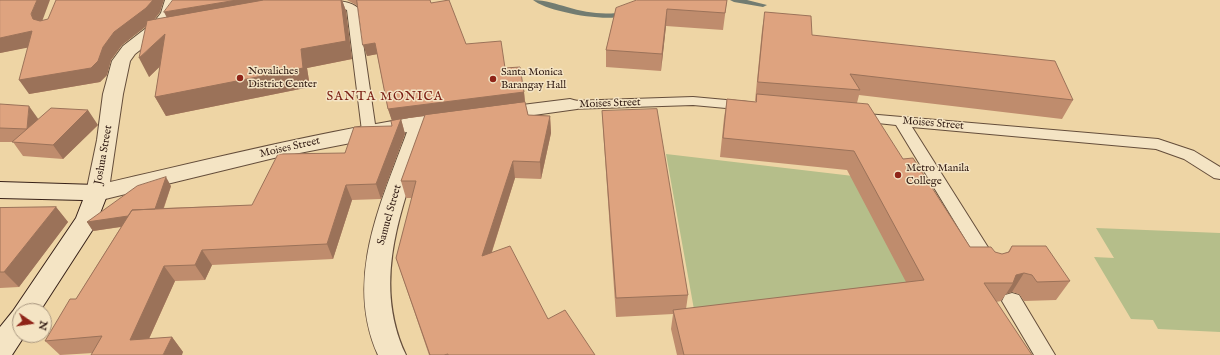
<!DOCTYPE html>
<html>
<head>
<meta charset="utf-8">
<style>
	body { margin:0 }
	#map { position:relative; width:1220px; height:355px; overflow:hidden; background:#eed5a5; font-family:"IM FELL English",serif }
	canvas { display:block }
	.north { position:absolute; left:12px; top:303px; width:40px; height:40px; box-sizing:border-box; background:#f4e4c4; border:1px solid #a8967f; border-radius:50%; rotate:103deg; font-size:11px; font-weight:700; line-height:16px; text-align:center; color:#372118 }
	.north::after { content:''; display:block; margin:auto; width:14px; height:18px; background:#8f2418; clip-path:polygon(50% 0,100% 100%,50% 72%,0 100%) }
</style>
</head>
<body>
<div id="map">
<canvas width="1220" height="355"></canvas>
<div class="north">N</div>
</div>
<script>
const ctx = document.querySelector('canvas').getContext('2d');
ctx.lineJoin = 'round';
function fillPath(path, color) {
  ctx.fillStyle = color;
  ctx.fill(path, 'evenodd');
}
function trace(path, color, width, dash) {
  ctx.strokeStyle = color;
  ctx.lineWidth = width;
  ctx.lineCap = dash ? 'butt' : 'round';
  ctx.setLineDash(dash || []);
  ctx.stroke(path);
}
function write(font, color, halo, rows, align = 'center') {
  ctx.font = font + ' "IM FELL English",serif';
  ctx.lineWidth = 3;
  ctx.setLineDash([]);
  ctx.textBaseline = 'middle';
  ctx.strokeStyle = halo;
  ctx.fillStyle = color;
  for (const [text, x, y, turn = 0] of rows) {
    ctx.save();
    ctx.translate(x, y);
    ctx.rotate((+turn || 0) * Math.PI / 180);
    ctx.textAlign = isNaN(turn) ? turn : align;
    if (halo) ctx.strokeText(text, 0, 0);
    ctx.fillText(text, 0, 0);
    ctx.restore();
  }
}
fillPath(new Path2D(`
	M666 154 887 180 949 287 695 315Z
	M1096 228 1220 233V332L1158 329 1153 320 1131 319 1094 257 1114 258Z`), '#b5be8a');
fillPath(new Path2D(`
	M533 0C546 0 556 4 567 7 587 13 607 16 627 11L631 13C616 25 547 12 533 0Z
	M730 0H747L767 5 763 7 734 2Z`), '#727c71');
const lane = new Path2D(`
	M322 1C333 1 350 0 358 8L376 131 374 134H364L362 131 347 10 339 7 318 6 316 4Z
	M693 97 748 102 753 103 755 106 753 109 748 110 693 105 570 109 565 108 563 105 565 102 570 101Z
	M855 113 1158 139 1194 151 1220 167V179L1214 178 1184 159 1156 149 912 127 996 260 999 265 996 270 990 272 984 270 896 125 850 120 848 117 850 114Z
	M1012 293 1019 295 1055 355H1034L1002 301 1005 295Z`);
const street = new Path2D(`
	M165 0H181L177 14 166 30 135 54 130 61 123 94 110 182C202 161 294 138 387 122 406 119 442 110 459 115L462 119 459 123 428 129C404 203 370 279 406 355H378C344 279 381 203 407 132L274 158 97 201 89 199 86 193 97 140 103 94 112 61 123 46 154 22 161 13Z
	M570 99 577 101 580 105 577 109 498 120 491 118 488 114 491 110 498 108Z`);
const secondary = new Path2D(`
	M0 182 97 185 105 187 108 193 95 226 40 311H20V335H25L12 355H0V327L13 311 76 218 83 200 0 198Z`);
trace(lane, '#654e3b', 2);
trace(street, '#654e3b', 2);
trace(secondary, '#372118', 2);
fillPath(lane, '#f4e4c4');
fillPath(street, '#f4e4c4');
fillPath(secondary, '#f4e4c4');
fillPath(new Path2D(`
	M0 0 42 21 160 12 154 20 167 17 173 0H430L431 3 466 44 505 68 524 92 525 102 528 115 550 116 551 133 541 179 515 178 492 252 548 319 595 355H429L396 258 412 198H406L401 181 425 116 401 119 405 134 381 199 352 200 333 259 212 265 205 280 175 281 149 339 172 337 183 352 93 353 60 355 45 341 76 299 121 227 93 231 87 222 171 186 164 208 252 205 392 126V120L388 109 377 54 367 56 358 6 347 0H342L346 11 352 59 307 68 310 87 166 116 155 97 160 66 149 77 146 26 122 45 111 60 107 75 100 82 29 94 28 47 0 53Z
	M727 0 723 30 666 26 661 71 606 67V50L616 8Z
	M765 12 812 35 1073 100 1062 119 859 95 857 103 903 159 970 247 1002 254 1008 252 1012 246 1070 281 1056 300 1024 301 1019 294 1012 292 1006 294 1001 301 996 302 1032 355H677L671 329 673 314 616 317 603 129 602 111 688 295 686 309 906 282 847 170 720 157 724 118 727 99 756 102V101H755L762 30Z
	M0 104 38 119 98 125 63 159 23 156 13 142H0Z
	M56 207 68 222 19 287 0 288V208Z`), '#bf8c6d');
fillPath(new Path2D(`
	M37 0H50L40 27 33 19 31 14Z
	M153 0H164L160 12 153 21 122 45 111 60 107 75 100 82 29 94 19 80 103 47 114 32Z
	M237 0H311L171 26 164 12Z
	M341 0H342L346 11 352 59 307 68 310 87 166 116 155 97Z
	M667 9 666 26 661 71 662 54Z
	M32 31 41 45 0 53V38Z
	M165 34 175 52 149 77 139 58Z
	M375 43 378 54 367 56 363 45Z
	M524 92 525 103 401 119 405 134 381 199 376 184 401 119 392 121 388 109Z
	M29 106 39 120 27 129Z
	M88 110 98 125 63 159 53 145Z
	M550 116 551 133 541 179 540 162Z
	M513 161 515 178 485 273 482 256Z
	M166 177 171 186 159 221 93 231 87 222Z
	M346 185 352 200 333 259 327 244Z
	M56 207 68 222 19 287 4 272Z
	M202 250 212 265 205 280 195 265Z
	M164 266 175 281 142 354 130 340Z
	M1024 273 1012 292 1006 294 1013 283 1016 275Z
	M172 337 183 352 182 355H163Z`), '#9b7259');
const building = new Path2D(`
	M0 0H37L31 14 33 19 40 21 48 19 56 0H153L146 8 114 32 103 47 98 61 91 68 19 80 32 31 0 38Z
	M173 0H237L164 12Z
	M264 0H341L346 41 301 49 303 68 155 97 165 34 139 58 147 21Z
	M357 0H430L431 3 449 0 466 44 501 41 505 68 520 67 524 92 388 109 375 43 363 45Z
	M637 0H727L725 13 667 9 662 54 606 50 616 8Z
	M765 12 811 16 812 35 1055 61 1073 100 850 74 860 90 758 82Z
	M757 94 868 104 903 159 913 158 970 247H991L995 252 1002 254 1009 252 1012 246H1046L1070 281 1037 282 1032 275 1024 273 1016 275 1013 283H984L1032 355H684L673 310 924 280 854 151 723 138 727 99 756 102Z
	M525 102 528 115 550 116 540 162 513 161 482 256 510 246 548 319 565 310 595 355H448V354L444 355H430L396 258 416 181H401L425 115Z
	M0 104 29 106 27 129 51 108 88 110 53 145 12 142 27 129 0 128Z
	M657 109 688 295 616 298 602 111Z
	M401 119 376 184 346 185 327 244 202 250 195 265 164 266 130 340 172 337 163 355H91L102 336 45 341 70 299H76L132 210 252 205 278 154 345 153 354 127 392 126 391 121Z
	M166 177 155 209 132 210 128 216 87 222 137 186Z
	M56 207 4 272H0V208Z`);
fillPath(building, '#dea37f');
trace(building, '#9b7259', 1);
for (const [x, y, r, color] of [
	[240,78,4,"#8f2418"],
	[493,79,4,"#8f2418"],
	[898,175,4,"#8f2418"]
]) {
  const dot = new Path2D();
  dot.arc(x, y, r, 0, 2 * Math.PI);
  ctx.fillStyle = color;
  ctx.fill(dot);
  trace(dot, '#f4e4c4', 1.5);
}
write('11px', '#372118', '#f4e4c4', [
	["Novaliches",248,72],
	["District Center",248,85],
	["Santa Monica",501,73],
	["Barangay Hall",501,86],
	["Metro Manila",906,169],
	["College",906,182]
], 'left');
write('11px', '#372118', '#f4e4c4', [
	["Moises Street",610,104,-2],
	["Moises Street",933,124,5],
	["Moises Street",290,148,-13],
	["Joshua Street",104,155,-80],
	["Samuel Street",390,215,-74]
]);
ctx.letterSpacing = '1px';
write('13px', '#7a1f14', '#f4e4c4', [
	["SANTA MONICA",385,97]
]);
ctx.letterSpacing = '0px';
</script>
</body>
</html>
